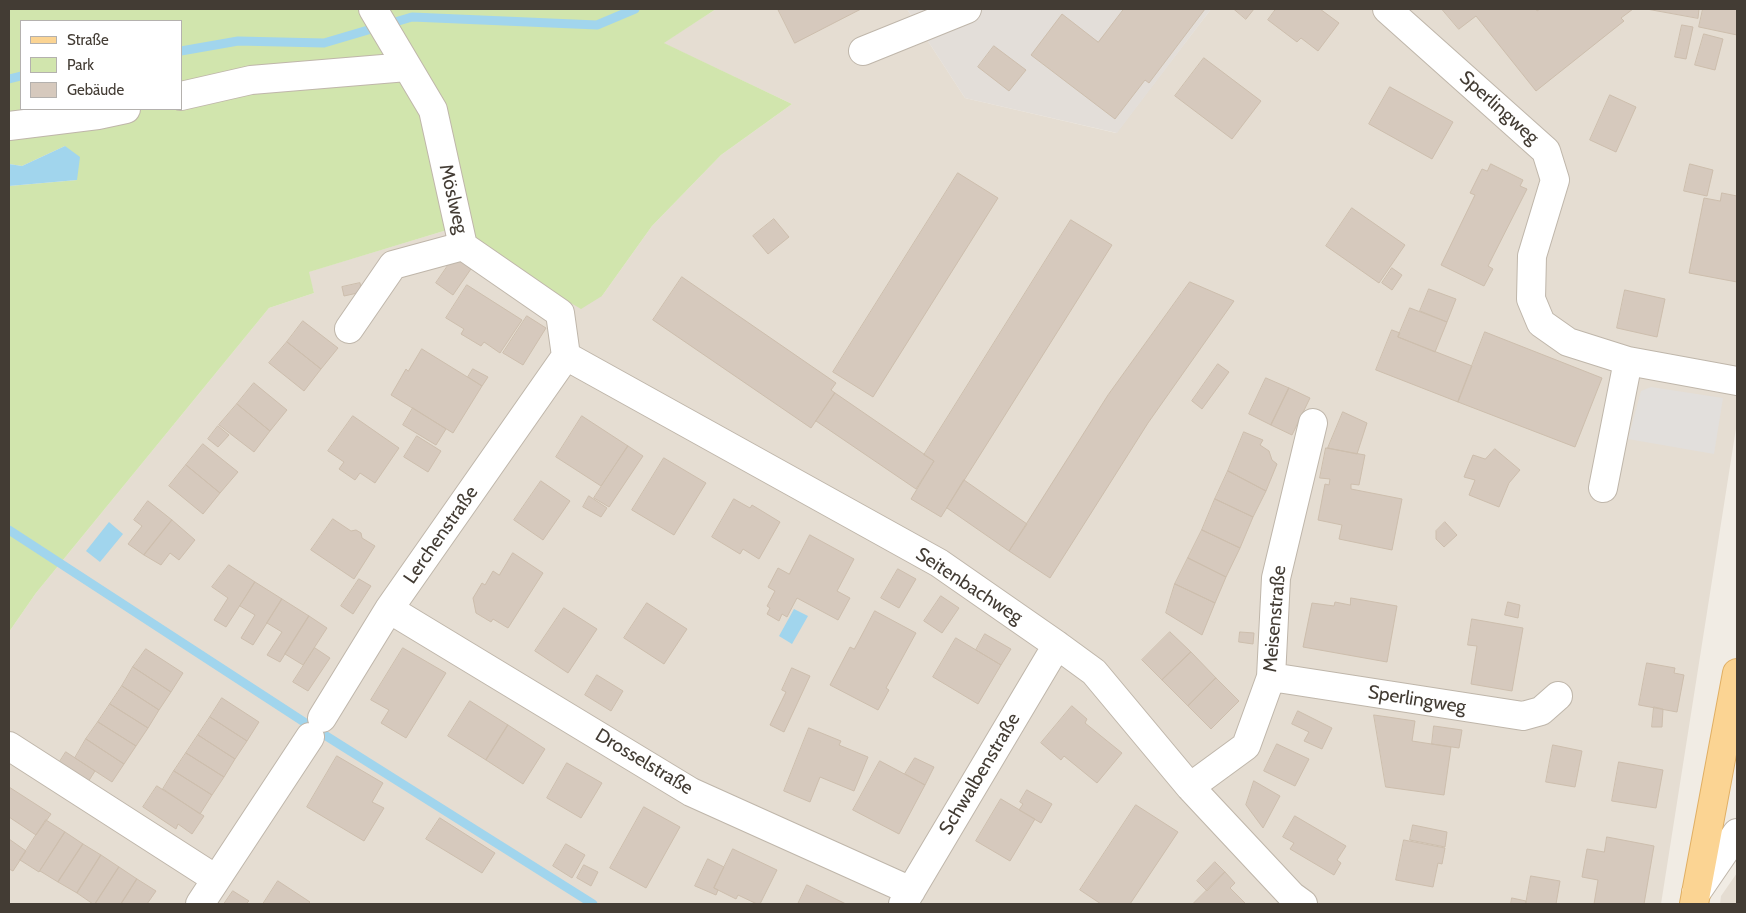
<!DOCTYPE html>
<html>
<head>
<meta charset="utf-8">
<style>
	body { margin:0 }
	#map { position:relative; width:1746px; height:913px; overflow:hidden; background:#f1ece4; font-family:Cabin,sans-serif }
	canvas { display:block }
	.frame { position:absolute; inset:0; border:10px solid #433c34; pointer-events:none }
	.legend { position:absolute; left:20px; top:20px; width:162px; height:90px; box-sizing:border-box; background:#fff; border:1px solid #b4b1ae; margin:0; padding:6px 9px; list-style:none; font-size:15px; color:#433c34 }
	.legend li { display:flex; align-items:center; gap:10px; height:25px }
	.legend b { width:25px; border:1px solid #b4b1ae }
</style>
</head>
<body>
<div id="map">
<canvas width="1746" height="913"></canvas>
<div class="frame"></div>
<ul class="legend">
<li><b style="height:6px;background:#fbd493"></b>Straße</li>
<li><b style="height:14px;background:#d1e5ad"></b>Park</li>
<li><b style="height:14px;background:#d6c9bd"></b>Gebäude</li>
</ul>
</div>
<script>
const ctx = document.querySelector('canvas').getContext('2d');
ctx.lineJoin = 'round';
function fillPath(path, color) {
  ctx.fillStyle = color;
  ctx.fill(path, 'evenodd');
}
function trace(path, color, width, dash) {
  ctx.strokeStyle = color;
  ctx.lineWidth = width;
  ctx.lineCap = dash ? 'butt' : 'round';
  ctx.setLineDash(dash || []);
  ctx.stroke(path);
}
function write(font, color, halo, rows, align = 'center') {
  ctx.font = font + ' Cabin,sans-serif';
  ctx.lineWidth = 4;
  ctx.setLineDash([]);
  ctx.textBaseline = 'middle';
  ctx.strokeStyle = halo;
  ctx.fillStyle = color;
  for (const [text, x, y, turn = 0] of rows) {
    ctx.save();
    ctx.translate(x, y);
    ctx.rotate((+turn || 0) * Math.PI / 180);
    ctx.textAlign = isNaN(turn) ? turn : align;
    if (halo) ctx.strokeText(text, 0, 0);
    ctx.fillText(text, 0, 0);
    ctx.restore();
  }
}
fillPath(new Path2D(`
	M716 9H907L965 98 1116 133 1211 9H1737V422L1661 904H9V632L36 593 269 308 314 293 308 272 447 230 602 296 652 226 721 155 792 104 663 43Z
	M1737 873V904H1720L1721 896Z`), '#e5ddd2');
fillPath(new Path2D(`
	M907 9H1211L1117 133 965 98Z`), '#e3ded9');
fillPath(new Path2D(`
	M9 9H358L387 55 383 9H716L664 43 792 104 721 155 652 226 602 296 581 309 447 230 309 272 314 293 269 308 36 593 9 632V186L77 180 65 146 22 166 9 164ZM21 21H181V109H21Z`), '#d1e5ad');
fillPath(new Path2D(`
	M1651 387 1723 398 1714 454 1628 439 1641 391Z`), '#e2dfdc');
fillPath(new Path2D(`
	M65 146 80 157 77 180 9 186V164L22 166Z
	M109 522 123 534 100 562 86 551Z
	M794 609 808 616 792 644 779 636Z`), '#a1d5ed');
trace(new Path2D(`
	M181 51 238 41 324 43 412 17 597 25 635 9
	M9 79 21 76
	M9 530 304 722 593 904`), '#a1d5ed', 9);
const building = new Path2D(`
	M778 9H861L795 43Z
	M1124 9H1205L1149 83 1145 80 1115 119 1031 55 1062 14 1098 42Z
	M1234 9H1254L1246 19Z
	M1276 9H1320L1339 23 1318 51 1301 38 1297 42 1268 20Z
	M1442 9H1536L1537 11 1540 9H1633L1621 18 1624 21 1536 91 1476 16 1459 29Z
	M1647 9H1699L1698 18Z
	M1703 9H1737V35L1699 27Z
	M1682 25 1693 27 1686 59 1675 57Z
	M1704 34 1723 39 1715 70 1695 65Z
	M994 46 1026 70 1009 91 978 67Z
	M1204 58 1261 101 1232 139 1175 96Z
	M1390 87 1453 122 1432 159 1369 124Z
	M1610 95 1636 107 1616 152 1590 140Z
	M1491 164 1523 180 1520 186 1527 189 1488 266 1493 269 1484 286 1441 265 1475 195 1470 193 1482 169 1487 171Z
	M1690 164 1713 170 1707 196 1684 191Z
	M958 173 998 198 873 397 833 372Z
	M1722 193 1737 196V282L1689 273 1704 198 1720 201Z
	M1352 208 1405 245 1379 283 1326 246Z
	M774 219 789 237 768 254 753 236Z
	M1071 220 1112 245 941 517 911 499 934 461 924 455Z
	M456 254 473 266 453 295 436 283Z
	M1392 268 1402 275 1392 290 1382 283Z
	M682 277 836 383 831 390 835 393 811 428 653 320Z
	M1190 282 1234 301 1148 423 1050 578 1009 551 1108 395Z
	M360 283 362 292 344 296 342 287Z
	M467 285 522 320 500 353 484 342 481 346 461 334 464 329 446 318Z
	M1429 289 1456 299 1447 322 1420 311Z
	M1625 290 1665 299 1657 337 1617 328Z
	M1410 308 1447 322 1435 352 1398 337Z
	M527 316 546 328 523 365 503 353Z
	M303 321 338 348 321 369 287 342Z
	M1392 330 1400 333 1398 337 1472 366 1458 402 1376 370Z
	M1485 332 1602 378 1575 447 1458 402Z
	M287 342 321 369 304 391 269 363Z
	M422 349 482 386 453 433 391 395 406 369 408 371Z
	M1218 364 1229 372 1202 409 1192 401Z
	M473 369 488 377 482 386 468 377Z
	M1266 378 1289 388 1271 425 1249 414Z
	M254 383 287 410 270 431 237 404Z
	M1289 388 1310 398 1292 435 1271 425Z
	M835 393 934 461 916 489 816 421Z
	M237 404 270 431 254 452 219 425Z
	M413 408 446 429 436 445 403 425Z
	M1343 412 1367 423 1357 454 1328 448Z
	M353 416 399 448 375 483 360 473 355 480 339 469 344 462 328 451Z
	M582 416 628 446 601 486 556 457Z
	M218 426 229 435 218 447 208 439Z
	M1244 432 1263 440 1260 445 1269 451 1272 460 1277 464 1266 491 1228 471Z
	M417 436 441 451 428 472 404 457Z
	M203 444 238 472 220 493 186 465Z
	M628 446 643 456 609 507 594 498Z
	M1326 448 1365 455 1359 485 1351 484V489L1402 499 1392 550 1339 539 1342 525 1318 520 1325 484 1329 485 1330 479 1320 478Z
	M1495 449 1520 470 1509 483 1499 507 1469 495 1475 480 1464 477 1473 455 1485 459Z
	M664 458 706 483 674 535 632 510Z
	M186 465 220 493 203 514 169 486Z
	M1228 471 1266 491 1253 517 1215 499Z
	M964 480 1027 524 1009 551 947 508Z
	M541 481 570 501 543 540 514 520Z
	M589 496 607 508 601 517 583 507Z
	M734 499 750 508 752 505 780 522 759 559 743 549 740 554 712 537Z
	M1215 499 1253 517 1240 548 1202 530Z
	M148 501 172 520 144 555 128 544 142 526 134 520Z
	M333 519 351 531 356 530 361 533 362 538 375 546 354 579 311 550Z
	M172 520 195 540 179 560 170 553 161 565 144 555Z
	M1445 522 1457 535 1444 547 1436 539V531Z
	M1202 530 1240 548 1226 577 1188 558Z
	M810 535 854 559 837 591 850 598 838 620 797 598 787 617 782 614 779 621 767 614 770 608 767 606 775 591 768 587 778 568 789 574Z
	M513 553 543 573 508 628 493 619 491 622 476 613 473 598 482 583 485 585 493 571 499 575Z
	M1188 558 1226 577 1215 603 1175 584Z
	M229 565 255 582 226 627 214 620 228 598 212 587Z
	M898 569 916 579 899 608 881 598Z
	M359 579 371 586 353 614 341 606Z
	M255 582 282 599 253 645 241 638 255 615 240 606Z
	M1175 584 1215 603 1202 635 1166 613Z
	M941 596 959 608 942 633 924 621Z
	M1351 598 1397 606 1387 662 1303 647 1312 603 1334 606 1335 602 1350 605Z
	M282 599 309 616 280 662 267 655 282 632 267 623Z
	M1508 602 1520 605 1518 618 1505 615Z
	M647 603 687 629 664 664 624 638Z
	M564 608 597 629 568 673 535 651Z
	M875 611 916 633 886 688 889 690 878 710 830 685 850 647 854 649Z
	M309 616 327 628 303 665 285 654Z
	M1472 619 1523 628 1512 691 1471 684 1477 646 1468 645Z
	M1170 632 1191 652 1162 680 1142 660Z
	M1240 632 1254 633 1253 644 1239 642Z
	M985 634 1011 649 1001 665 976 650Z
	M956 638 1001 665 978 704 933 677Z
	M315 648 330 658 308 691 293 682Z
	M403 648 446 673 406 738 381 723 389 710 371 700Z
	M146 649 183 673 171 692 133 667Z
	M1191 652 1216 678 1188 706 1162 680Z
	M1647 663 1675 668 1674 673 1684 675 1677 712 1639 705Z
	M133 667 171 692 159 710 122 686Z
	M792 668 810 676 784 732 770 725 786 692 782 690Z
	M597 675 623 691 611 711 585 695Z
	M1216 678 1239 701 1211 729 1188 706Z
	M122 686 159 710 148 728 110 704Z
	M222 698 259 722 247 741 210 717Z
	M470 701 508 725 486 760 448 736Z
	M110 704 148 728 136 746 98 722Z
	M1072 706 1087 719 1085 723 1122 753 1097 783 1064 756 1061 760 1041 743Z
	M1654 707 1663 709 1662 727H1652Z
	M1298 711 1332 728 1322 749 1304 741 1309 732 1292 724Z
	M1374 715 1415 721 1412 741 1451 747 1444 795 1386 787Z
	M210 717 247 741 235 759 198 735Z
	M98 722 136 746 124 764 86 739Z
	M508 725 545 749 523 784 486 760Z
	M1434 726 1462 730 1459 748 1432 744Z
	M809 728 841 741 839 745 868 757 854 791 820 777 810 802 784 791Z
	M198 735 235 759 224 777 186 753Z
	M86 739 124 764 112 782 75 758Z
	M1277 744 1309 759 1295 786 1264 771Z
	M1553 745 1582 751 1575 787 1546 782Z
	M66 752 95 771 88 782 59 763Z
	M186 753 224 777 212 795 174 771Z
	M337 756 383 783 372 802 384 808 364 841 307 807Z
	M915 758 934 767 925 785 905 774Z
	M880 761 925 785 899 834 853 810Z
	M1619 762 1663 770 1656 808 1612 801Z
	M567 763 602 783 581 818 547 798Z
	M174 771 212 795 200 814 163 789Z
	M1254 781 1280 796 1263 828 1246 805Z
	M157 786 204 816 192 834 178 824 176 829 143 807Z
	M9 787 51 814 36 835 9 817Z
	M1027 790 1052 804 1041 823 1019 810 1023 804 1020 802Z
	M1001 799 1035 819 1010 861 976 841Z
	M1136 805 1178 832 1130 904H1101L1080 890Z
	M644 807 680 827 646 888 610 868Z
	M1295 816 1346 846 1337 860 1341 863 1334 875 1290 849 1294 843 1283 837Z
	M440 818 495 853 482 873 426 839Z
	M46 820 65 832 39 872 20 860Z
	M1413 825 1447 832 1445 847 1410 840Z
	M65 832 83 844 58 882 40 871Z
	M1607 837 1654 846 1644 904H1594L1598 880 1582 877 1587 849 1604 852Z
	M9 839 26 851 13 871 9 869Z
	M1404 840 1445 848 1442 864 1438 863 1433 887 1396 880Z
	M83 844 101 855 77 893 58 882Z
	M566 844 585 855 572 878 553 866Z
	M733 849 777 870 760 904H757L738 895 736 899 714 888Z
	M101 855 119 867 95 904H93L77 893Z
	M708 859 724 867 714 888 718 890 716 895 695 886Z
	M1215 862 1225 872 1207 891 1197 881Z
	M584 865 598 872 591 886 577 878Z
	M119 867 137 879 121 904H95Z
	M1225 872 1235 883 1230 888 1246 904H1193Z
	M1531 876 1560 881 1556 904H1526Z
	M137 879 156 891 147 904H121Z
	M278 881 310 902 308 904H263Z
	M807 885 846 904H798Z
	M233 891 249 901 246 904H224Z
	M1512 898 1526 901V904H1511Z`);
fillPath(building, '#d6c9bd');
trace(building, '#cdbead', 1);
const minor = new Path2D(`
	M373 9 433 110 463 246 560 313 566 356
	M1387 9 1546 151 1555 180 1532 256 1531 299 1541 323 1568 342 1628 361 1737 381
	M863 51 967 9
	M181 96 251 80 407 67
	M9 126 98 115 126 109
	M349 329 393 265 463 246
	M566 356 939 563 1057 645 1094 672 1190 787 1292 896 1303 904
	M1603 488 1628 361
	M389 609 691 792 911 891
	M1271 677 1523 716 1541 711 1558 696
	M322 718 389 609 566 356
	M9 746 216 879
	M1190 787 1246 746 1271 677 1276 578 1313 423
	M1696 893 1737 833
	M200 904 310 737
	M903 904 1057 645`);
const major = new Path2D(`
	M1694 904 1737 673`);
trace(minor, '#bfb6aa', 30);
trace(major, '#e0af64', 30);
trace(minor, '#fff', 28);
trace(major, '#fbd493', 28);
write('19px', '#433c34', '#fff', [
	["Sperlingweg",1499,108,42],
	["Möslweg",453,199,77],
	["Lerchenstraße",441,535,-55],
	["Seitenbachweg",969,586,33],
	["Meisenstraße",1275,619,-85],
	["Sperlingweg",1417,700,9],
	["Drosselstraße",644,762,31],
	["Schwalbenstraße",980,774,-59]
]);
</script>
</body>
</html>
